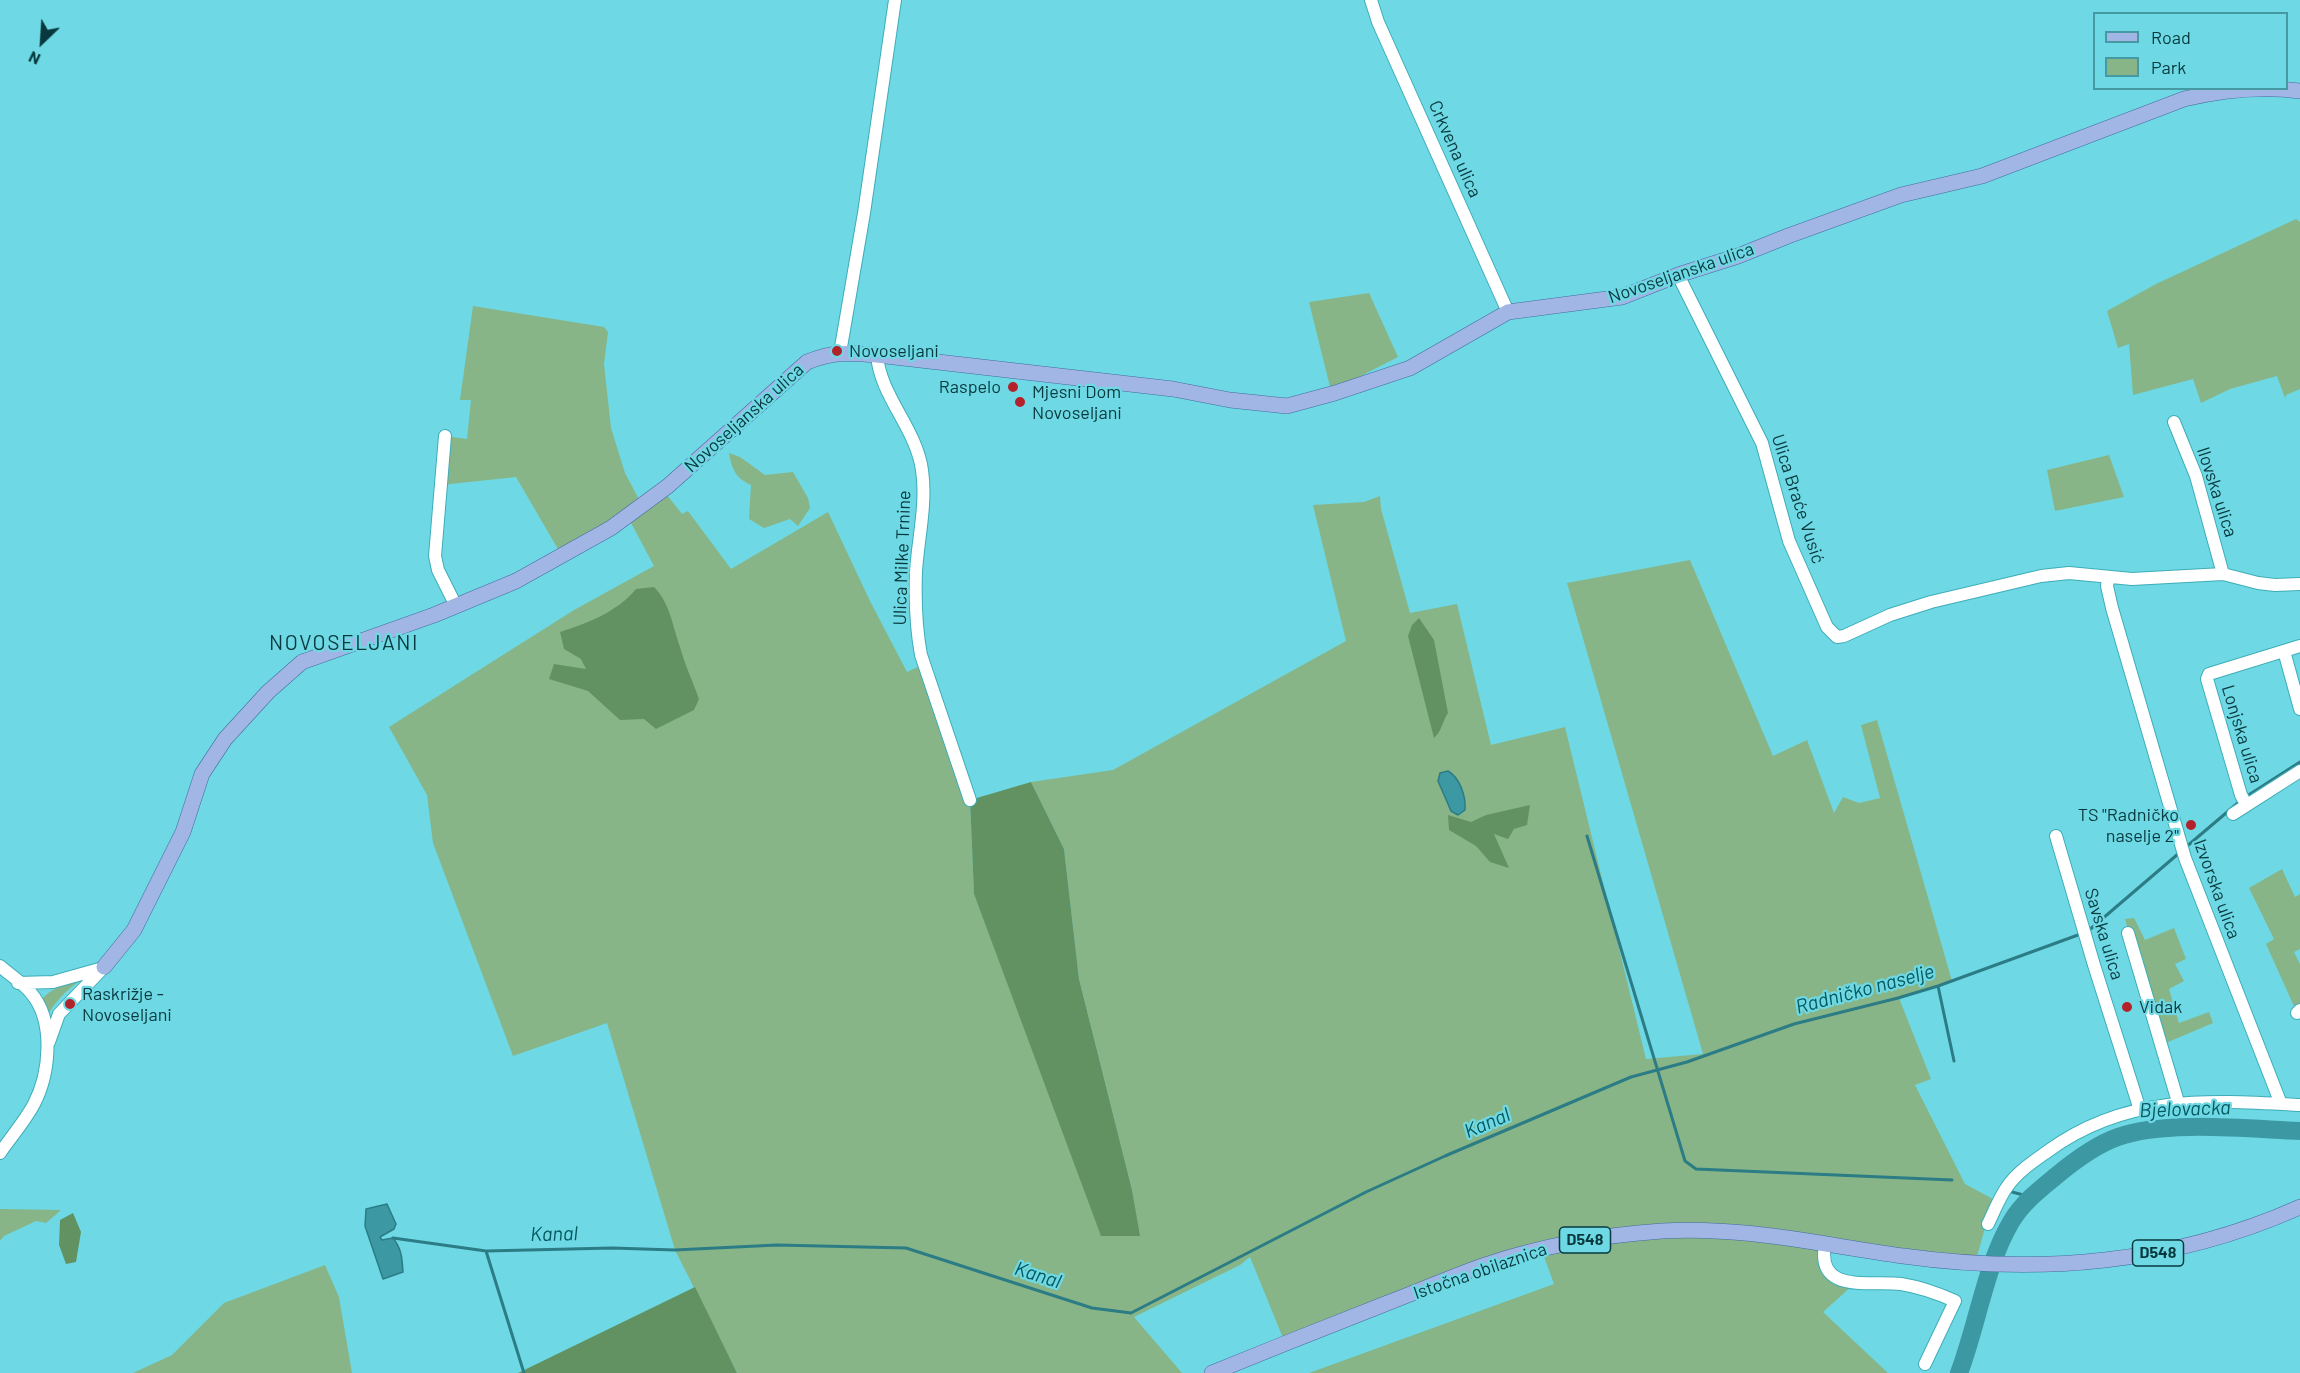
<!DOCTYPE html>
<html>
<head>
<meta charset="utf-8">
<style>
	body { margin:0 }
	#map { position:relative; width:2300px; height:1373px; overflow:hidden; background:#6ed9e4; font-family:Barlow,sans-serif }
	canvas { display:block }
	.legend { position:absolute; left:2093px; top:12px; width:195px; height:78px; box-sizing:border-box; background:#6ed9e4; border:2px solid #4599a2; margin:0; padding:8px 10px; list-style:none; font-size:18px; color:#08393e }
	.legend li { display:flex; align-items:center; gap:12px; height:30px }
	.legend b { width:30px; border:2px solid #4599a2 }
	.north { position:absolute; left:12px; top:12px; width:60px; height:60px; -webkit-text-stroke:4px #6ed9e4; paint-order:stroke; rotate:205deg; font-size:16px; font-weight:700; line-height:24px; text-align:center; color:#08393e }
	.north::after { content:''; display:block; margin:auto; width:21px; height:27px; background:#08393e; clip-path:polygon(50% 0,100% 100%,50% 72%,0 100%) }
</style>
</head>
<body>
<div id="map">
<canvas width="2300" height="1373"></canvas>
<ul class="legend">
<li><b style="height:8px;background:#a1b6e5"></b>Road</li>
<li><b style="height:16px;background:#87b587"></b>Park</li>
</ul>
<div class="north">N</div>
</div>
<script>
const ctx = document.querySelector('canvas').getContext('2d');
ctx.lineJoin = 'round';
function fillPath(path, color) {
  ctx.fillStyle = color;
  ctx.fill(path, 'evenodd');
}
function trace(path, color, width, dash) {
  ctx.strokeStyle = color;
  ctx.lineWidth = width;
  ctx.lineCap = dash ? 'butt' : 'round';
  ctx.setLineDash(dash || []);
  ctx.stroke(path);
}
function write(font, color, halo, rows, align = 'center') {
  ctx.font = font + ' Barlow,sans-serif';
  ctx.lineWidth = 4.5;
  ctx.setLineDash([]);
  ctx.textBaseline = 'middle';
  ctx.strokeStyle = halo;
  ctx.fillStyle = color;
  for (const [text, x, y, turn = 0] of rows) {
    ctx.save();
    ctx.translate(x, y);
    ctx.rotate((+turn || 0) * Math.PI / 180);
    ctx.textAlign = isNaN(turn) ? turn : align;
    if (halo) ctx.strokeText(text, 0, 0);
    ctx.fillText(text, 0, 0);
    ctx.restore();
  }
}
fillPath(new Path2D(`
	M2296 219 2300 222V389L2286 395 2285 398 2277 376 2230 389 2201 403 2193 379 2133 395 2129 344 2118 348 2107 311 2156 284Z
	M1369 293 1398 357 1347 383 1330 387 1309 302Z
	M473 306 604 327 608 332 604 364 611 428 625 473 642 505 562 556 516 477 441 485 445 436 467 439 471 400H460Z
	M729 453 740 457 765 475 793 472 808 498 810 508 798 526 790 519 764 528 749 519 751 485C736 478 732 470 729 453Z
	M2109 455 2124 497 2055 511 2047 470Z
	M667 495 682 514 688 511 731 569 828 512 870 601 907 672 924 664 970 800 974 894 1004 973 1139 1235 1132 1190 1079 979 1064 849 1031 782 1113 770 1346 641 1313 505 1364 502 1380 496 1381 509 1410 613 1457 604 1491 745 1565 727 1646 1059 1703 1054 1567 583 1690 560 1773 756 1807 740 1834 813 1843 797 1859 803 1880 798 1861 725 1877 720 1952 981 1899 998 1931 1079 1915 1085 1965 1184 1993 1199 1975 1264 1821 1243V1265L1853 1285 1823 1312 1888 1373H1309L1554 1284 1542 1251 1285 1343 1250 1257 1240 1265 1134 1317 1182 1373H737L675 1250 607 1023 513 1056 433 843 427 795 389 727 574 610 654 566 630 521Z
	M2282 869 2295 897 2300 894V949L2294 952 2300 964V1010L2297 1013 2266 944 2274 939 2249 888Z
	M2134 918 2145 940 2174 928 2186 959 2175 964 2184 981 2169 989 2179 1023 2209 1012 2213 1023 2161 1045 2125 919Z
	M84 978C66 990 54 1002 44 1021L38 1004C49 988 66 984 84 978Z
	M0 1209 61 1210 46 1223 36 1221 4 1236 0 1241Z
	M325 1265 339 1297 352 1373H133L172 1355 224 1303Z`), '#87b587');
fillPath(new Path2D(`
	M654 587C670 603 673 627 680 647 685 665 693 682 699 699L694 710 656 729 644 719 620 720 588 691 549 679 554 664 586 669 581 659 564 649 560 632C588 623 617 612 636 589Z
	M1419 618 1434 640 1448 713C1442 722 1442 731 1434 738L1408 636 1412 625Z
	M1031 782 1064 849 1079 979 1132 1190 1140 1236H1101L974 894 970 800Z
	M1530 805 1527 825 1514 829 1508 839 1494 834 1509 868 1490 862 1476 846 1449 830 1448 815 1471 822 1486 815Z
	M73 1213 81 1232 76 1262 66 1264 59 1245 60 1220Z
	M695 1287 737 1373H517H518Z`), '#629262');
const water = new Path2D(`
	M1448 771C1460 778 1466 796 1465 810L1458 815 1451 811 1438 781 1440 773Z
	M387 1204 396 1224 394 1229 380 1237 382 1240 393 1238C402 1249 402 1259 403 1272L383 1279 365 1226 366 1209Z`);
fillPath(water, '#3c99a3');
trace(water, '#2c7c85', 1.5);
trace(new Path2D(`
	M2247 796 2300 762
	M1587 836 1685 1161 1696 1169 1952 1180
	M2186 847 2239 802
	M2088 931 2178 854
	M1938 986 1954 1061
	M2012 1192 2031 1197
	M393 1238 486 1251
	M524 1373 486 1251 612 1248 675 1250 777 1245 906 1248 1092 1308 1131 1313 1366 1192 1445 1156 1631 1077 1687 1062 1794 1024 1898 998 1938 986 2078 935`), '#2c7c85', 3);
trace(new Path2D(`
	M1959 1373C1977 1326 1986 1264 2011 1222 2022 1203 2040 1189 2056 1176 2074 1161 2095 1145 2118 1137 2164 1120 2249 1129 2300 1131`), '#3c99a3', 18);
const minor = new Path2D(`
	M1371 0 1378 22 1508 312
	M1678 275 1762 443 1789 541 1827 627 1837 637 1844 636 1890 615 1931 602 2041 576 2069 573 2132 579 2223 574 2258 583 2275 585 2300 584
	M840 353 864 213 895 0
	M877 355C880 396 916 428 922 470 927 504 918 538 916 572 915 599 916 628 921 655L970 800
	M2174 422 2196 476 2223 574
	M445 436 435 556 438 570 456 606
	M2108 577 2107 586 2112 608 2185 858 2281 1104
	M2284 651 2300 709
	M2246 804 2241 795 2207 679 2209 674 2300 646
	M2233 814 2300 771
	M2056 836 2094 965 2140 1110
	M2128 933 2178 1102
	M0 966C10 975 23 983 31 993 55 1021 50 1073 34 1104 25 1121 11 1137 0 1153
	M18 983 53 982 103 968
	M2297 1013 2300 1010
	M49 1042 59 1014 104 967
	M1988 1224C1994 1212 1999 1198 2007 1187 2017 1172 2034 1161 2048 1151 2126 1094 2209 1100 2300 1105
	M1825 1244C1816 1295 1870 1280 1901 1284 1920 1287 1937 1293 1955 1301L1925 1364`);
const major = new Path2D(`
	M104 967 134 930 183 832 202 774 225 739 268 692 302 662 434 615 516 581 611 528 668 486 807 362C836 351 847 353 877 355L1173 389 1230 400 1287 406 1335 393 1410 368 1508 312 1622 297 1678 275 1738 256 1788 236 1901 195 1982 176 2184 99C2222 90 2262 86 2300 91
	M1212 1373C1271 1349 1331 1325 1390 1302 1422 1290 1453 1276 1485 1265 1542 1246 1602 1235 1662 1231 1743 1226 1823 1245 1903 1256 2040 1275 2172 1264 2300 1207`);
trace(minor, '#3dadb8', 14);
trace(major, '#426b9f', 16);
trace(minor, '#fff', 12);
trace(major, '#a1b6e5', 15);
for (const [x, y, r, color] of [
	[837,351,6,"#b3222a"],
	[1013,387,6,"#b3222a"],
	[1020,402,6,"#b3222a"],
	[2191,825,6,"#b3222a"],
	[70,1004,6,"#b3222a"],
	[2127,1007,6,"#b3222a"]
]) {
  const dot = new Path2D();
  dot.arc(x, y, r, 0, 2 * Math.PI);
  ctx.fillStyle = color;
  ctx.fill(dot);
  trace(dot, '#6ed9e4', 2);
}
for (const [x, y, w] of [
	[1585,1240,51],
	[2158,1253,51]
]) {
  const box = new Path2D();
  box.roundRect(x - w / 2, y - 13, w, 26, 4.5);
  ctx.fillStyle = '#6ed9e4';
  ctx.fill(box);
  trace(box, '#08393e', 1.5);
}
write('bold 16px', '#08393e', null, [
	["D548",1585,1240],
	["D548",2158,1253]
]);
write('18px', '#08393e', '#6ed9e4', [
	["Crkvena ulica",1455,149,66],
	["Novoseljanska ulica",1681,273,-19],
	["Novoseljanska ulica",744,418,-42],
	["Ilovska ulica",2217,492,72],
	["Ulica Braće Vusić",1798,499,72],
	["Ulica Milke Trnine",902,558,-88],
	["Lonjska ulica",2242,734,73],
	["Izvorska ulica",2217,889,70],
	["Savska ulica",2104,934,73],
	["Istočna obilaznica",1480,1271,-19]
]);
write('18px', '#08393e', '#6ed9e4', [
	["Novoseljani",849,351],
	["Raspelo",1001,387,"right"],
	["Mjesni Dom",1032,392],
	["Novoseljani",1032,413],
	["TS \"Radničko",2179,815,"right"],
	["naselje 2\"",2179,836,"right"],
	["Raskrižje -",82,994],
	["Novoseljani",82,1015],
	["Vidak",2139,1007]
], 'left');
write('italic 20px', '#04585f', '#6ed9e4', [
	["Radničko naselje",1865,989,-15],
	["Bjelovacka",2185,1109,-2],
	["Kanal",1487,1123,-23],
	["Kanal",554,1234,-1],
	["Kanal",1038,1275,18]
]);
ctx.letterSpacing = '1.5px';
write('21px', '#08393e', '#6ed9e4', [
	["NOVOSELJANI",344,643]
]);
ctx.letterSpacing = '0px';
</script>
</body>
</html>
